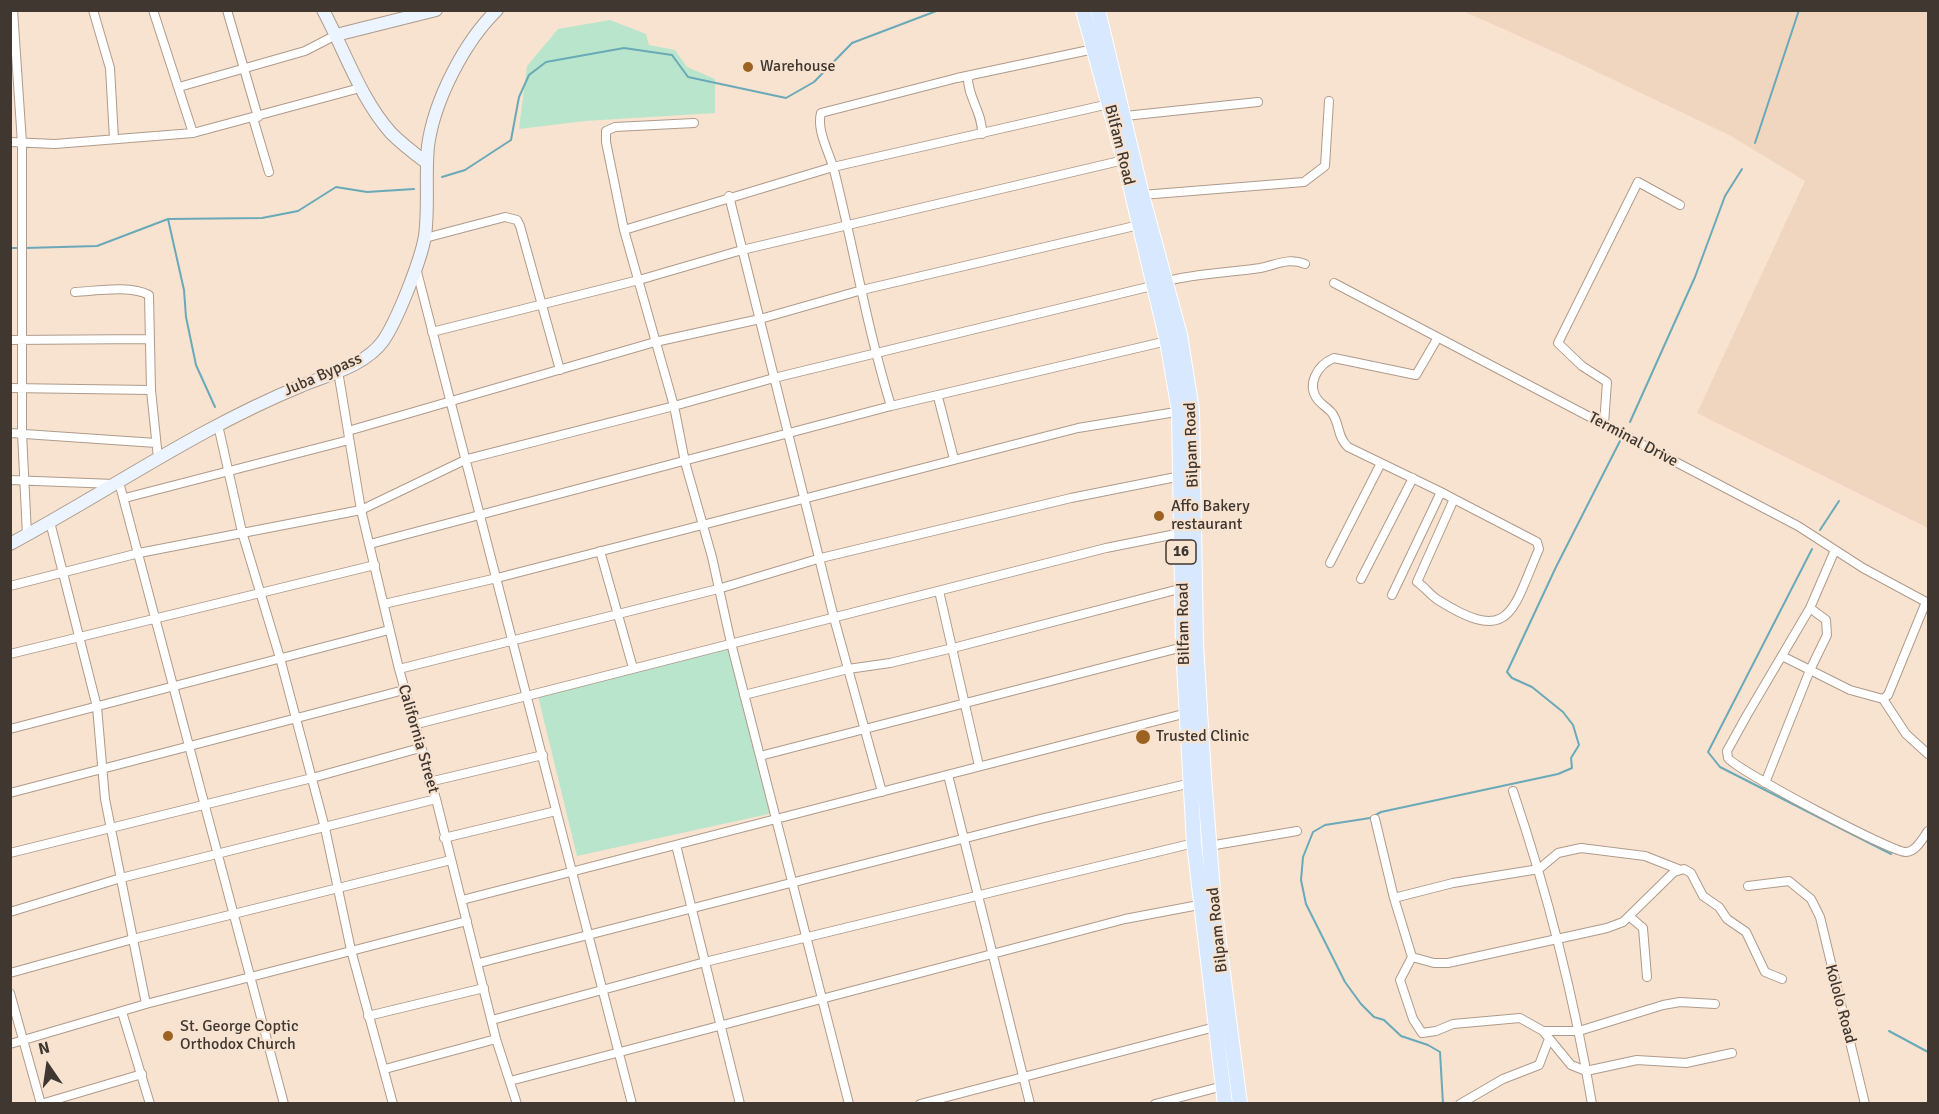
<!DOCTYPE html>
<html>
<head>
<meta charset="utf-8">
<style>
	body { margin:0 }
	#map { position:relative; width:1939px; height:1114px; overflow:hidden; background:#f8e3d1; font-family:Signika,sans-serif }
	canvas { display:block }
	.frame { position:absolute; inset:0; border:12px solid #3f3730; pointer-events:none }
	.north { position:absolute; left:18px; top:1036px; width:60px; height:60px; -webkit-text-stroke:4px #f8e3d1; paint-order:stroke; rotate:347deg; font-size:16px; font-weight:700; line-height:24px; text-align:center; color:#3f3730 }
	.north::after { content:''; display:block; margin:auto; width:21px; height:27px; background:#3f3730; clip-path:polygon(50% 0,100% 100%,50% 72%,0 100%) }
</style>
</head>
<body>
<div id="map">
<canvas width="1939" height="1114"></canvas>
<div class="frame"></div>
<div class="north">N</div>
</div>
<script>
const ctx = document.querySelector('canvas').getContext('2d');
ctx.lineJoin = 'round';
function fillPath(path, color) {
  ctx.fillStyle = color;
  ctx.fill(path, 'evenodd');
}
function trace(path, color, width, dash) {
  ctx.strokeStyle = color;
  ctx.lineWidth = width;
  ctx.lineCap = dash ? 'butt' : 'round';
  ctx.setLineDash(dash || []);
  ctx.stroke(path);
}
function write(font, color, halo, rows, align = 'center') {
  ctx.font = font + ' Signika,sans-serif';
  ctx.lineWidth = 4.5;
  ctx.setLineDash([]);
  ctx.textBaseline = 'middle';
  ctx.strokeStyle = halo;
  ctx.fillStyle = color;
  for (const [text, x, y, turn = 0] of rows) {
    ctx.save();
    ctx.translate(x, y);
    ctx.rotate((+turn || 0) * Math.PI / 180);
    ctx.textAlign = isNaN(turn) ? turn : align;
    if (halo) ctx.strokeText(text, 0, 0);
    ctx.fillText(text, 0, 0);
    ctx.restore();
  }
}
fillPath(new Path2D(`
	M1463 11H1928V528L1697 413 1805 181 1731 136 1570 59Z`), '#f0d6bf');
fillPath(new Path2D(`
	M610 20 646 34 649 45 675 50 687 67 715 79V113L585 121 519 129 527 66 558 29Z
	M732 648 773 813 577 856 538 696Z`), '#b9e5cc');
trace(new Path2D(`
	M1755 143 1799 10
	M442 177 465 170 511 140 519 97 529 75 546 62 624 48 672 55 688 77 786 98 814 82 852 43 939 10
	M168 219 184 290 186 317 196 365 215 407
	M10 248H20
	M25 248 97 246 168 219 262 218 298 211 336 187 367 192 414 189
	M1630 422 1695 277 1725 196 1742 169
	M1820 530 1839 501
	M1812 549 1708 752 1720 767 1891 854
	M1889 1031 1928 1052
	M1443 1104 1440 1052 1428 1045 1401 1036 1384 1020 1374 1017 1361 1004 1345 982 1306 904 1301 880 1303 857 1313 832 1325 825 1370 818 1381 812 1558 774 1572 768 1571 758 1579 745 1573 725 1563 712 1532 687 1512 678 1507 672 1556 567 1620 441`), '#6aa9b8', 2);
const street = new Path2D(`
	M13 10 22 143V433L27 535
	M93 10 110 68 114 139
	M153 10 193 133 360 88
	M227 10 258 117
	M968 77C967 96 983 113 982 134
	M179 87 305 51 336 35
	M1125 116 1258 102
	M253 118 269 172
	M694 123 615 127 606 131V142L624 230 674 406 685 462 712 557 731 643 849 1104
	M10 142 55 144 193 133
	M1142 195 1304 182 1325 166 1329 101
	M729 196 834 618 882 792
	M624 230 833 167 1109 104
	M425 238 505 217 517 220 520 226 560 370
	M416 268 632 1104
	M1167 281C1198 273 1228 273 1260 268 1276 265 1289 257 1305 264
	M1334 283 1798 526 1863 568 1928 603
	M75 292C97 291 129 285 149 295L151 390 158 458
	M432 332 639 280 742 250 1124 160
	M1437 339 1416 375 1334 358C1317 365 1306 385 1318 400 1322 405 1328 408 1332 413 1340 424 1337 437 1348 447L1441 492 1454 499 1537 542 1539 549C1512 611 1511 646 1438 600 1430 595 1425 587 1417 582L1454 499
	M10 340 149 339
	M338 371 361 510 399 669 436 799 496 1039 517 1104
	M10 388 151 390
	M938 397 954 459
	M891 406C867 329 854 249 834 170 830 154 816 130 821 113L957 78 1094 49
	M1604 424 1607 382 1582 366 1558 343 1638 182 1680 205
	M218 425 242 532 280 658 325 828 351 950 393 1104
	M348 431 655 342 760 319 862 290 1139 225
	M10 433 156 443
	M10 480 114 484
	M119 482 284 1104
	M125 498 349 440
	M50 522 97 707 105 799 146 1004
	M370 544 891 406 1167 341
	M1835 550 1810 608 1747 715 1727 751 1728 758C1738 771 1893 853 1906 852 1916 852 1923 838 1928 831
	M600 551 633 668
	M1330 563 1381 463
	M1361 579 1413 478
	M10 586 139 553 361 510 467 459 674 406 774 378 1152 286
	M939 591 979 766
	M1392 595 1441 492
	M384 604 497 578 1078 428 1182 411
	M10 654 375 565
	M1782 656 1850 690 1883 699 1888 695 1926 602
	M399 669 718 589 821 558 1071 498 1181 476
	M744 695 848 669 890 663 953 648 1183 588
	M1883 699 1906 734 1928 754
	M413 725 1106 548 1181 533
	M10 729 389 630
	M760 756 1183 647
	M948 775 1030 1104
	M429 782 543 755
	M1765 783 1810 670 1827 635 1826 620 1810 608
	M1513 791C1548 894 1574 997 1592 1104
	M10 793 404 690
	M1375 819 1394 898 1412 957 1434 963H1448L1607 928 1623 922 1674 872 1684 869 1691 873 1703 896 1719 907 1727 919 1746 932 1765 972 1782 979
	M444 838 556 811
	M676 845 740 1104
	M1209 846 1297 831
	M10 853 312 778 420 748
	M1748 886 1789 881 1811 899 1820 917 1865 1104
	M1394 898 1453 883 1539 869 1558 853 1581 848 1645 856 1678 869
	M462 900 1187 713
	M10 912 121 878 436 799
	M1629 916 1643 928 1647 977
	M1412 957 1400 980 1413 1019 1422 1033 1436 1031 1453 1024 1520 1018 1543 1031 1571 1065 1586 1071 1637 1060 1686 1063 1732 1053
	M479 963 1040 819 1191 783
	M10 973 133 939 451 860
	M10 993 41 1104
	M122 1012 150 1104
	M368 1016 484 988
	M492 1020 705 962 1194 843
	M1543 1031H1579L1663 1005 1680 1002 1715 1004
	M10 1044 146 1004 467 921
	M385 1069 496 1039
	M510 1081 1125 919 1204 904
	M41 1104 142 1074
	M920 1104 1215 1027
	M1155 1104 1223 1086
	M1460 1104 1503 1079 1539 1065 1549 1039`);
const secondary = new Path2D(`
	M323 10C345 51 360 98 391 133 402 144 415 154 427 163
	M336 35 436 10
	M10 544C107 492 198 428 301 386 327 375 365 366 383 341 397 321 421 260 425 236 429 206 425 176 428 146 434 101 464 42 497 10`);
const primary = new Path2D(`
	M1083 10 1124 160 1167 341 1179 411 1183 647 1194 843 1225 1104
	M1098 10 1142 195 1180 335 1192 410 1196 644 1204 777 1214 904 1240 1104`);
trace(street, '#af9b8b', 10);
trace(secondary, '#af9b8b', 14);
trace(primary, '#fff', 16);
trace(street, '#fff', 8);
trace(secondary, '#ebf4ff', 12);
trace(primary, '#d7e8ff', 14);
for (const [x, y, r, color] of [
	[748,67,6,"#9d6222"],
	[1159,516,6,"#9d6222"],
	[1143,737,8,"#9d6222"],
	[168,1036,6,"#9d6222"]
]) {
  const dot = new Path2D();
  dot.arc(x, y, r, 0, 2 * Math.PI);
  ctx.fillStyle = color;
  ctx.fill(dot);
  trace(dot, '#f8e3d1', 2);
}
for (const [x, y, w] of [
	[1181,552,30]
]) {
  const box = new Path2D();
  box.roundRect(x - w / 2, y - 12, w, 24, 4.5);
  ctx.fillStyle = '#f8e3d1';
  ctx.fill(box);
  trace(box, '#3f3730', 1.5);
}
write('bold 15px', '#3f3730', null, [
	["16",1181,552]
]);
write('16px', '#3f3730', '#f8e3d1', [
	["Warehouse",760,67],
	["Affo Bakery",1171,507],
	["restaurant",1171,525],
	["Trusted Clinic",1156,737],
	["St. George Coptic",180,1027],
	["Orthodox Church",180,1045]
], 'left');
write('16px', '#3f3730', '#f8e3d1', [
	["Bilfam Road",1119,145,76],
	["Juba Bypass",323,375,-24],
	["Terminal Drive",1633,440,28],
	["Bilpam Road",1192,445,-92],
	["Bilfam Road",1184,624,-91],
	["California Street",418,739,74],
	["Bilpam Road",1218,930,-96],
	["Kololo Road",1840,1004,75]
]);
</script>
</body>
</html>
